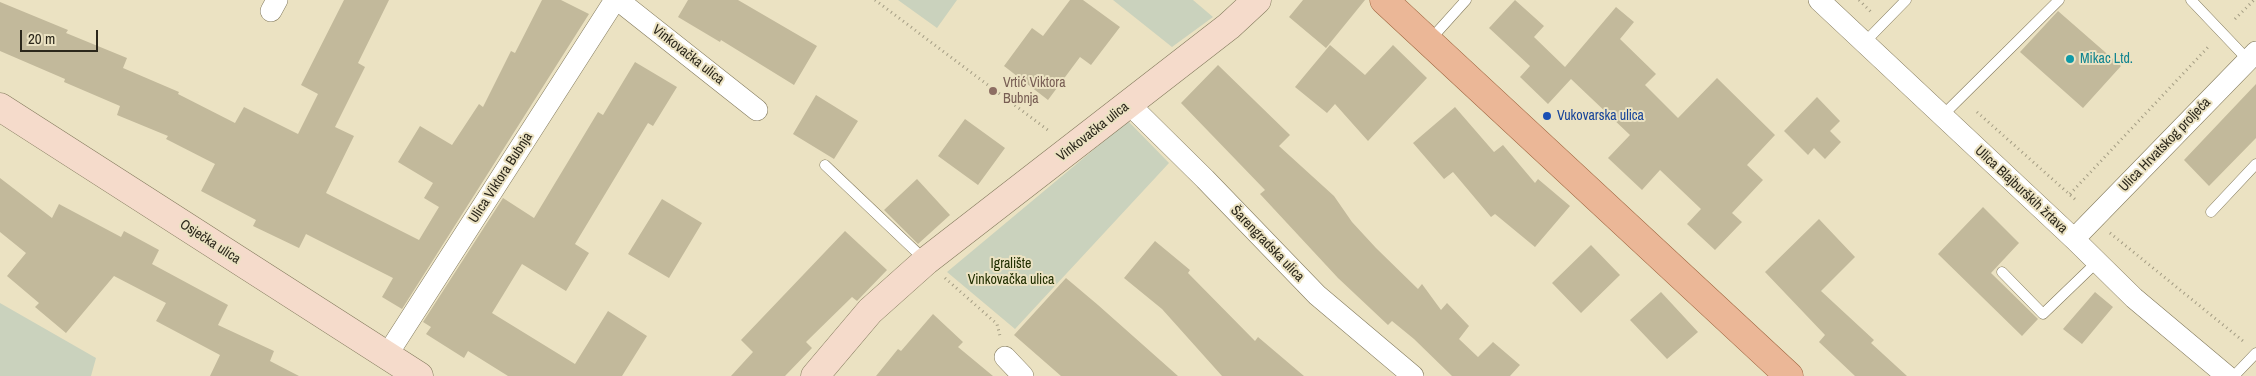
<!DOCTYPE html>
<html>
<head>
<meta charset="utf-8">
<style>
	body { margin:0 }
	#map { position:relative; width:2256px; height:376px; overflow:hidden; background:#ebe2c2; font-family:"Archivo Narrow",sans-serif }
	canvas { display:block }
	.scale { position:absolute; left:20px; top:30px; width:78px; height:22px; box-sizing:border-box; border:2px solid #2b271b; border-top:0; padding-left:6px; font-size:15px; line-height:18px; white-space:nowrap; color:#2b271b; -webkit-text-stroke:4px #ebe2c2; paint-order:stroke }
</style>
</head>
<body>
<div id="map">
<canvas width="2256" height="376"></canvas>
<div class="scale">20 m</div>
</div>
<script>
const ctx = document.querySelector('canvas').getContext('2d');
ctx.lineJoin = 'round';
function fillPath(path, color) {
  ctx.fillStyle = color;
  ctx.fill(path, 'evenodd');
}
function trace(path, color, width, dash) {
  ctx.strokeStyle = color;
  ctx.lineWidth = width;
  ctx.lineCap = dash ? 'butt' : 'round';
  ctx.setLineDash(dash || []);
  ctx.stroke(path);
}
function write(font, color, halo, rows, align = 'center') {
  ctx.font = font + ' "Archivo Narrow",sans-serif';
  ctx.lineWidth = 4;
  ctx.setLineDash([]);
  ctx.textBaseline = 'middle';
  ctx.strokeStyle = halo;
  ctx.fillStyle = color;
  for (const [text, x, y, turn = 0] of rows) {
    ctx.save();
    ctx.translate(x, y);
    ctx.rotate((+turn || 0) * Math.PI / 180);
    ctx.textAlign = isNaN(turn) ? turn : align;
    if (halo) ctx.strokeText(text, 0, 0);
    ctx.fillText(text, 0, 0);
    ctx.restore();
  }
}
fillPath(new Path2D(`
	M898 0H957L937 28Z
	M1113 0H1193L1213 17 1172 47Z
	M1128 121 1169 163 1015 329 947 272Z
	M0 303 96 358 91 376H0Z`), '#cad2bd');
fillPath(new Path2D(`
	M344 0H389L358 63 365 67 335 127 354 136 326 193 419 240 439 207 424 198 433 183 398 162 420 126 452 145 479 104 483 107 511 51 515 53 542 0H561L589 14 402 309 382 297 393 278 306 234 299 248 253 226 256 220 201 191 215 164 166 139 168 136 117 115 120 106 64 82 65 79 0 51V2L68 30 66 33 127 58 123 68 179 92 178 94 235 123 244 107 298 134 318 94 301 85Z
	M688 0H738L817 46 794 85 721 40 720 42 678 17Z
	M1070 0H1083L1120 27 1091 65 1080 57 1048 100 1004 66 1032 28 1043 36Z
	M1303 0H1365L1326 48 1289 17Z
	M1515 0 1544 26 1534 37 1565 67 1616 7 1634 22 1620 39 1656 74 1645 85 1678 118 1717 78 1775 135 1747 165 1763 180 1732 213 1742 222 1715 250 1687 224 1701 209 1660 170 1642 190 1608 158 1630 135 1571 79 1548 104 1520 77 1530 66 1489 28Z
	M2058 11 2121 66 2083 108 2020 52Z
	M1330 45 1365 75 1393 45 1427 78 1368 141 1335 104 1327 113 1295 87Z
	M635 62 677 87 653 126 648 123 575 244 589 253 566 291 522 264 492 313 575 364 608 311 647 336 622 376H508L468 351 464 358 426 334 431 327 423 322 503 198 534 218 598 112 603 115Z
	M1218 65 1290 135 1279 146 1334 196 1352 222 1376 248 1418 289 1422 284 1441 310 1447 303 1469 326 1459 339 1478 357 1493 342 1520 365 1510 376H1452L1414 339 1392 321 1388 325 1338 278 1260 194 1265 190 1181 103Z
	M2256 84V138L2209 186 2184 160Z
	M816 95 858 121 834 159 793 134Z
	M1817 97 1840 121 1830 131 1841 142 1825 159 1814 148 1808 155 1784 131Z
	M1455 107 1494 152 1503 145 1535 183 1538 179 1570 206 1535 247 1495 214 1491 217 1453 172 1444 179 1413 143Z
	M965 119 1005 148 978 185 938 156Z
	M0 178 52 218 59 204 121 237 124 231 159 250 152 264 228 305 218 325 274 351 270 361 299 376H210L220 355 156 321 166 303 114 276 66 333 35 307 39 303 7 276 26 253 0 232Z
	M917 179 950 215 918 244 884 210Z
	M662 199 702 223 669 278 628 254Z
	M1983 207 2019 243 1991 273 2038 319 2022 336 1938 254Z
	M1819 219 1855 257 1821 291 1874 340 1871 343 1907 376H1855L1819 342 1825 335 1765 272Z
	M845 231 887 270 857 301 852 297 806 342 812 348 785 376H731L753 352 741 340Z
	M1155 241 1190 270 1188 273 1255 341 1258 337 1304 376H1222L1162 309 1124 278Z
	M1591 245 1620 275 1581 313 1552 283Z
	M1066 278 1098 305 1178 376H1061L1014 335Z
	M1661 292 1698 332 1667 359 1630 320Z
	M2095 292 2113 307 2082 344 2063 329Z
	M933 314 963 342 958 347 993 376H876L898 349 901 351Z`), '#c2b99b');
const lane = new Path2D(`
	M2191 0 2248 60
	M1430 40 1466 0
	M1864 43 1906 0
	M1942 116 2059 0
	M825 165 925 260
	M2211 212 2256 164
	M2002 272 2043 314 2097 262
	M2234 376 2256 353`);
const street = new Path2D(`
	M618 0 757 110
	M1819 0 2074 239 2134 298 2227 376
	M271 11 277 0
	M1129 104 1205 179 1317 295 1413 376
	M2074 239 2256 52
	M387 355 615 0
	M1005 357 1023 376`);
const secondary = new Path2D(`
	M0 107 419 376
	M815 376 870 311 926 261 1229 26 1257 0`);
const primary = new Path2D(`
	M1384 0 1789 376`);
trace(lane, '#82795c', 11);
trace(street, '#82795c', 22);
trace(secondary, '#82795c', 29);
trace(primary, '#9f653f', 29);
trace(new Path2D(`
	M875 0 1049 131
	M1859 0 1871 12
	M2235 19 2254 0
	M1977 112 2077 201
	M2070 194 2210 45
	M2110 233 2243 341
	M945 278 997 324 1000 336`), '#a39c83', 3, [1, 4]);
trace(lane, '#fff', 10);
trace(street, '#fff', 21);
trace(secondary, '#f5dbcb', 28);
trace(primary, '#ebb797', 28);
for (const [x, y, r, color] of [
	[2070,59,5,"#0f9aa8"],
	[993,91,5,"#8d6e63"],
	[1547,116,5,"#1a4fb4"]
]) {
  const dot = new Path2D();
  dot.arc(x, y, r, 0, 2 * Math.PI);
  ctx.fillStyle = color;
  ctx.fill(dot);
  trace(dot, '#ebe2c2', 2);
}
write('14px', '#2b271b', '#ebe2c2', [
	["Vinkovačka ulica",688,55,38],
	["Vinkovačka ulica",1093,132,-38],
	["Ulica Hrvatskog proljeća",2165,145,-46],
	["Ulica Viktora Bubnja",501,178,-57],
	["Ulica Blajburških žrtava",2021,190,43],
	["Osječka ulica",210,242,33],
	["Šarengradska ulica",1267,244,46]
]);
write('14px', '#0d838f', '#ebe2c2', [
	["Mikac Ltd.",2080,59]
], 'left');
write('14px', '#785e54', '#ebe2c2', [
	["Vrtić Viktora",1003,83],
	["Bubnja",1003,99]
], 'left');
write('14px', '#164399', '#ebe2c2', [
	["Vukovarska ulica",1557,116]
], 'left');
write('14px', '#212f00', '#ebe2c2', [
	["Igralište",1011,264],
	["Vinkovačka ulica",1011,280]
]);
</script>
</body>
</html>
